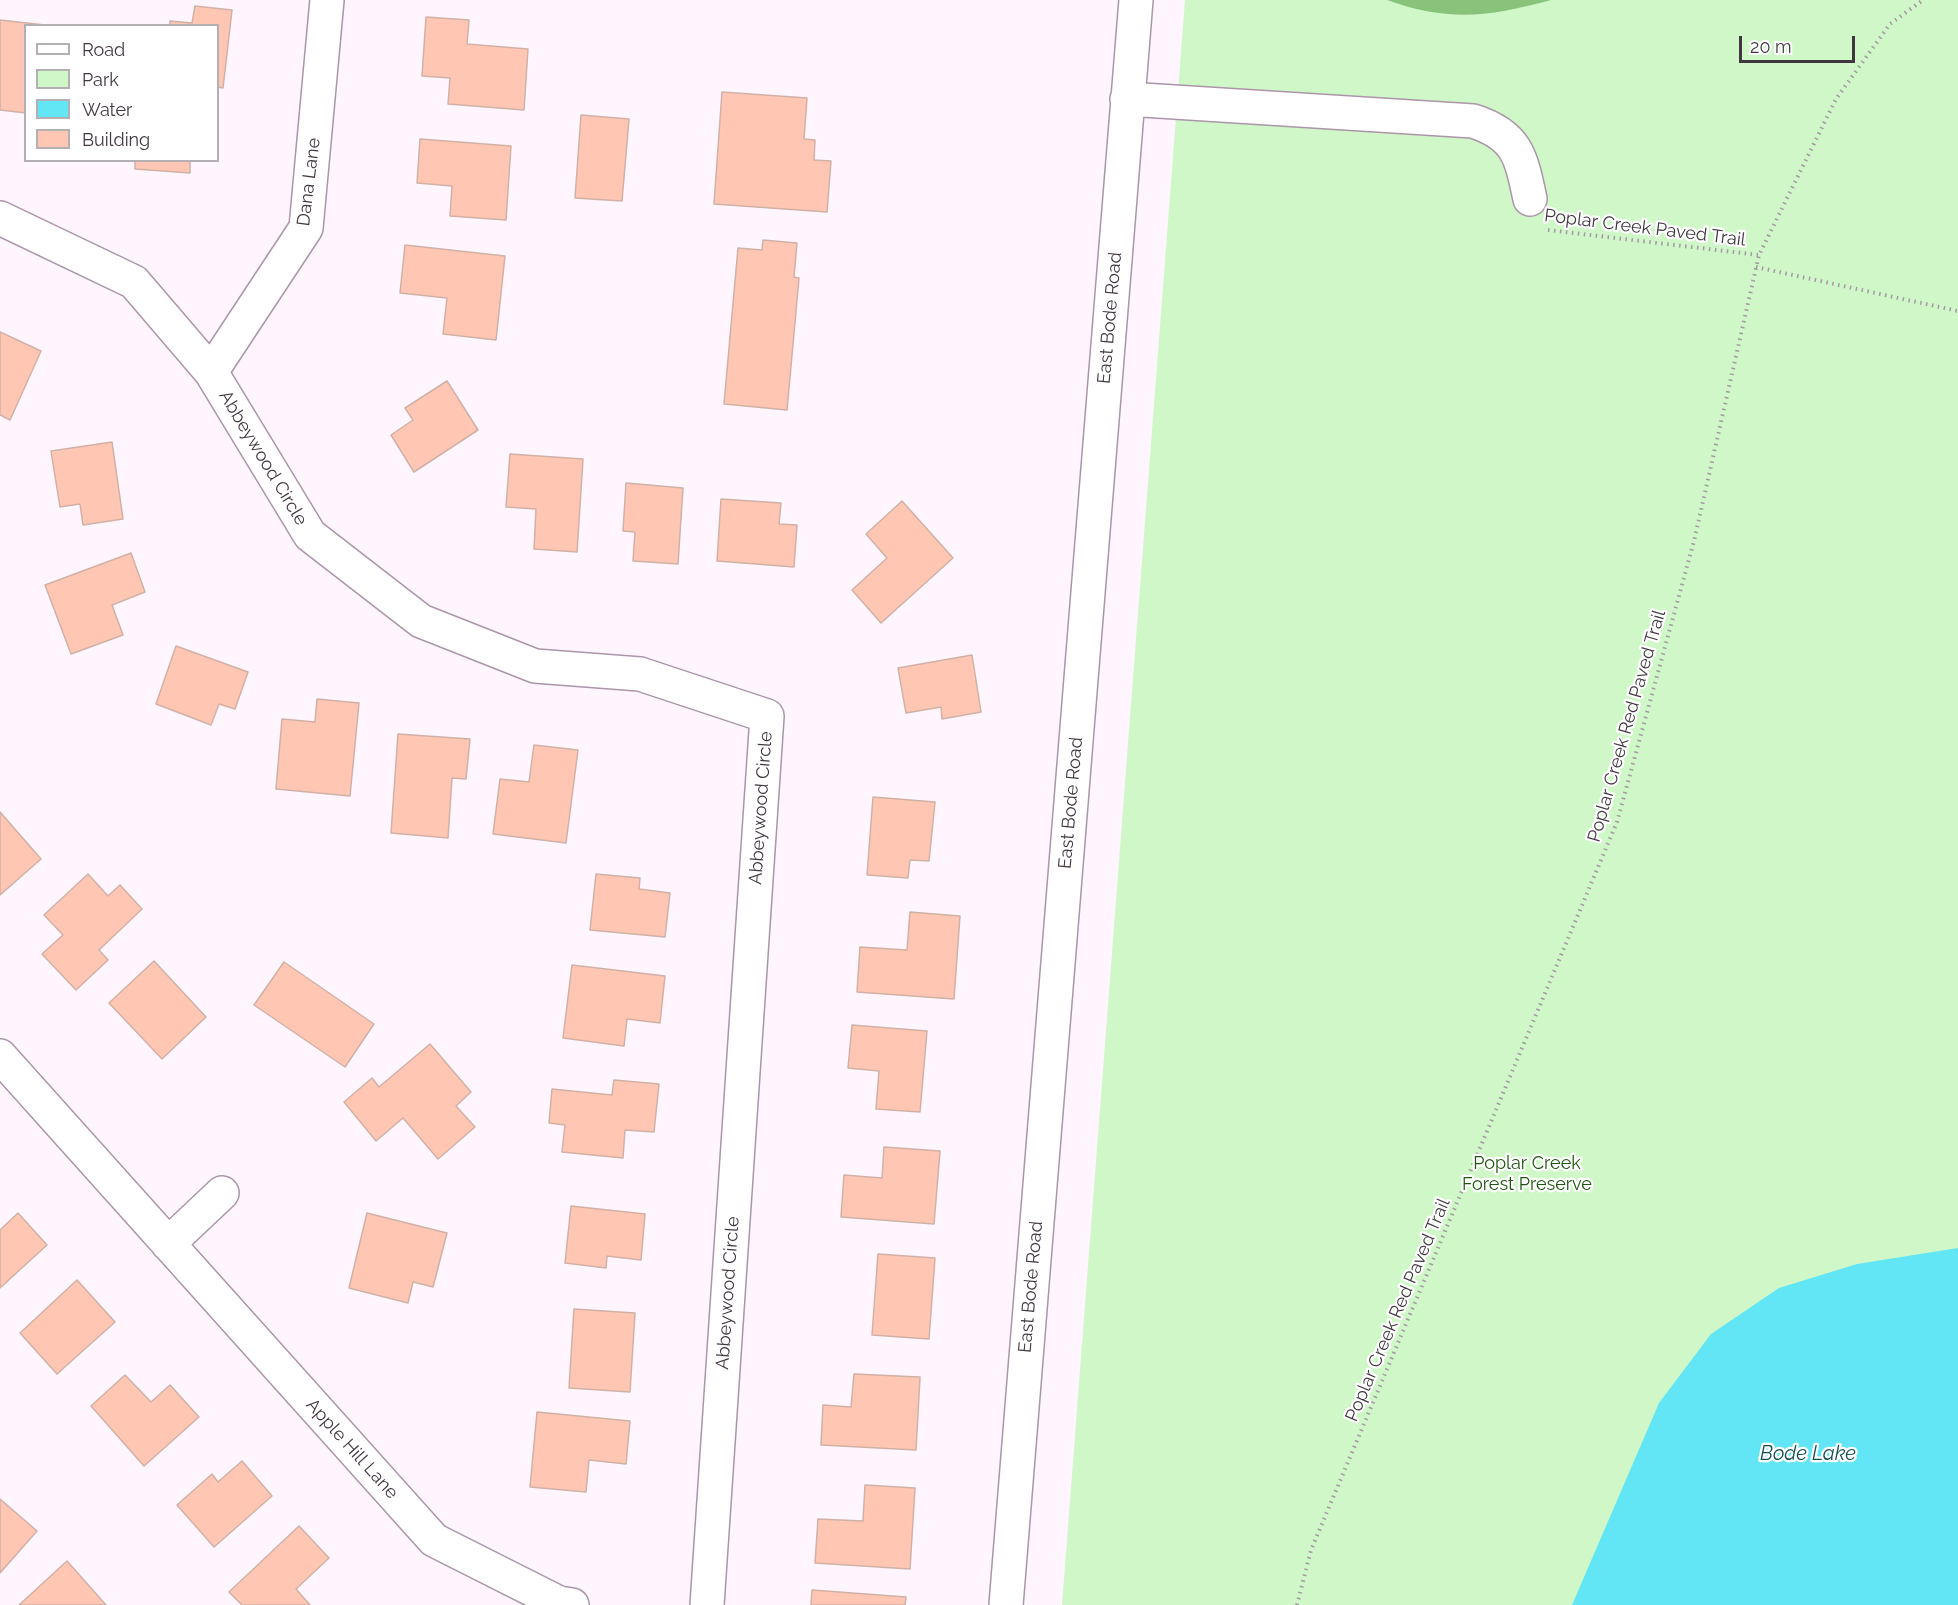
<!DOCTYPE html>
<html>
<head>
<meta charset="utf-8">
<style>
	body { margin:0 }
	#map { position:relative; width:1958px; height:1605px; overflow:hidden; background:#fff5fe; font-family:Raleway,sans-serif }
	canvas { display:block }
	.legend { position:absolute; left:24px; top:24px; width:195px; height:138px; box-sizing:border-box; background:#fff; border:2px solid #b3afb3; margin:0; padding:8px 10px; list-style:none; font-size:18px; color:#413740 }
	.legend li { display:flex; align-items:center; gap:12px; height:30px }
	.legend b { width:30px; border:2px solid #b3afb3 }
	.scale { position:absolute; left:1739px; top:36px; width:116px; height:27px; box-sizing:border-box; border:3px solid #413740; border-top:0; padding-left:8px; font-size:18px; line-height:21px; white-space:nowrap; color:#413740; -webkit-text-stroke:4px #fff; paint-order:stroke }
</style>
</head>
<body>
<div id="map">
<canvas width="1958" height="1605"></canvas>
<ul class="legend">
<li><b style="height:8px;background:#fff"></b>Road</li>
<li><b style="height:16px;background:#d0f7c7"></b>Park</li>
<li><b style="height:16px;background:#62e6f5"></b>Water</li>
<li><b style="height:16px;background:#ffc7b3"></b>Building</li>
</ul>
<div class="scale">20 m</div>
</div>
<script>
const ctx = document.querySelector('canvas').getContext('2d');
ctx.lineJoin = 'round';
function fillPath(path, color) {
  ctx.fillStyle = color;
  ctx.fill(path, 'evenodd');
}
function trace(path, color, width, dash) {
  ctx.strokeStyle = color;
  ctx.lineWidth = width;
  ctx.lineCap = dash ? 'butt' : 'round';
  ctx.setLineDash(dash || []);
  ctx.stroke(path);
}
function write(font, color, halo, rows, align = 'center') {
  ctx.font = font + ' Raleway,sans-serif';
  ctx.lineWidth = 4.5;
  ctx.setLineDash([]);
  ctx.textBaseline = 'middle';
  ctx.strokeStyle = halo;
  ctx.fillStyle = color;
  for (const [text, x, y, turn = 0] of rows) {
    ctx.save();
    ctx.translate(x, y);
    ctx.rotate((+turn || 0) * Math.PI / 180);
    ctx.textAlign = isNaN(turn) ? turn : align;
    if (halo) ctx.strokeText(text, 0, 0);
    ctx.fillText(text, 0, 0);
    ctx.restore();
  }
}
fillPath(new Path2D(`
	M1185 0H1958V1605H1062Z`), '#d0f7c7');
fillPath(new Path2D(`
	M1387 0H1551C1489 17 1448 22 1387 0Z`), '#89c37b');
fillPath(new Path2D(`
	M1958 1248V1605H1572L1659 1403 1711 1334 1779 1288 1857 1264Z`), '#62e6f5');
const building = new Path2D(`
	M195 6 232 10 223 88 218 87V26H170V21L192 23Z
	M426 17 469 20 467 44 528 49 524 110 448 104 450 78 422 76Z
	M0 20 54 26H26V113L0 110Z
	M722 92 807 98 804 139 815 140 814 160 831 161 827 212 714 204Z
	M581 115 629 119 622 201 575 198Z
	M420 139 511 146 506 220 450 216 452 186 417 183Z
	M135 160H190V173L135 169Z
	M763 240 797 243 794 277 799 278 787 410 724 404 738 248 762 250Z
	M405 245 505 256 496 340 443 334 447 298 400 293Z
	M0 332 41 351 10 420 0 415Z
	M447 381 478 430 414 472 391 435 413 420 405 408Z
	M112 442 123 519 83 525 80 504 60 507 51 451Z
	M510 454 583 459 577 552 534 549 536 509 506 507Z
	M626 483 683 488 678 564 633 561 635 532 623 531Z
	M721 499 781 503 779 524 797 525 794 567 717 561Z
	M902 501 953 558 881 623 852 590 887 558 866 534Z
	M131 553 145 592 112 605 123 635 71 654 45 585Z
	M176 646 248 672 235 709 219 704 211 725 156 704Z
	M972 655 981 712 942 719 941 707 906 713 898 668Z
	M317 699 359 703 350 796 276 789 282 719 315 722Z
	M398 734 470 739 466 779 452 778 448 838 391 833Z
	M534 745 578 750 566 843 493 834 500 779 529 782Z
	M873 797 935 802 929 861 910 860 908 878 867 875Z
	M0 812 41 859 0 895Z
	M88 874 108 896 120 885 142 909 99 950 108 960 76 990 42 954 63 935 44 915Z
	M596 874 640 878 639 889 670 893 665 937 590 930Z
	M910 912 960 916 954 999 857 992 860 947 907 950Z
	M154 961 206 1017 162 1059 109 1003Z
	M284 962 374 1024 345 1067 254 1005Z
	M572 965 665 976 660 1023 627 1019 624 1046 563 1038Z
	M852 1025 927 1031 920 1112 876 1109 879 1071 848 1068Z
	M430 1044 471 1092 456 1106 475 1127 438 1159 403 1118 376 1141 344 1102 372 1078 379 1087Z
	M614 1080 659 1084 654 1132 625 1130 623 1158 562 1152 565 1125 549 1123 552 1089 612 1095Z
	M884 1147 940 1151 934 1224 841 1217 844 1175 882 1178Z
	M571 1206 645 1214 641 1260 607 1256 606 1268 565 1263Z
	M18 1213 47 1245 0 1288V1230Z
	M367 1213 447 1233 433 1287 413 1282 408 1303 349 1288Z
	M878 1254 935 1258 929 1339 872 1335Z
	M77 1280 115 1322 57 1374 20 1333Z
	M574 1309 635 1313 630 1392 569 1388Z
	M854 1374 920 1377 916 1450 821 1445 823 1405 851 1407Z
	M125 1375 151 1402 170 1385 199 1417 144 1466 91 1406Z
	M537 1412 630 1421 626 1464 589 1460 586 1492 530 1487Z
	M242 1461 272 1496 214 1547 177 1505 212 1474 218 1482Z
	M865 1485 915 1488 910 1569 815 1563 818 1519 863 1521Z
	M0 1499 37 1531 0 1573Z
	M299 1526 329 1558 296 1589 310 1605H242L229 1592Z
	M67 1561 106 1605H19Z
	M812 1590 906 1597 905 1605H811Z`);
fillPath(building, '#ffc7b3');
trace(building, '#d1b1a6', 1.5);
const minor = new Path2D(`
	M1127 99 1473 121C1517 135 1521 156 1530 199
	M0 218 134 282 211 372 310 535 421 621 535 666 640 674 767 716 707 1605
	M211 372 306 228 327 0
	M0 1056 434 1540 559 1603 572 1605
	M168 1244 222 1193
	M1006 1605 1136 0`);
trace(minor, '#ac95aa', 36);
trace(new Path2D(`
	M1548 230 1759 255
	M1756 267 1958 311
	M1297 1605 1311 1550 1617 822 1694 541 1759 255 1836 99 1890 24 1923 0`), '#a49aa3', 4, [1.5, 4.5]);
trace(minor, '#fff', 33);
write('18px', '#413740', '#fff', [
	["Dana Lane",309,182,-83],
	["Poplar Creek Paved Trail",1645,228,7],
	["East Bode Road",1110,318,-85],
	["Abbeywood Circle",263,458,59],
	["Poplar Creek Red Paved Trail",1627,726,-74],
	["East Bode Road",1071,803,-85],
	["Abbeywood Circle",761,808,-86],
	["East Bode Road",1031,1287,-85],
	["Abbeywood Circle",728,1293,-86],
	["Poplar Creek Red Paved Trail",1398,1310,-67],
	["Apple Hill Lane",352,1449,48]
]);
write('18px', '#1f560f', '#fff', [
	["Poplar Creek",1527,1164],
	["Forest Preserve",1527,1185]
]);
write('italic 20px', '#154f55', '#fff', [
	["Bode Lake",1808,1454]
]);
</script>
</body>
</html>
